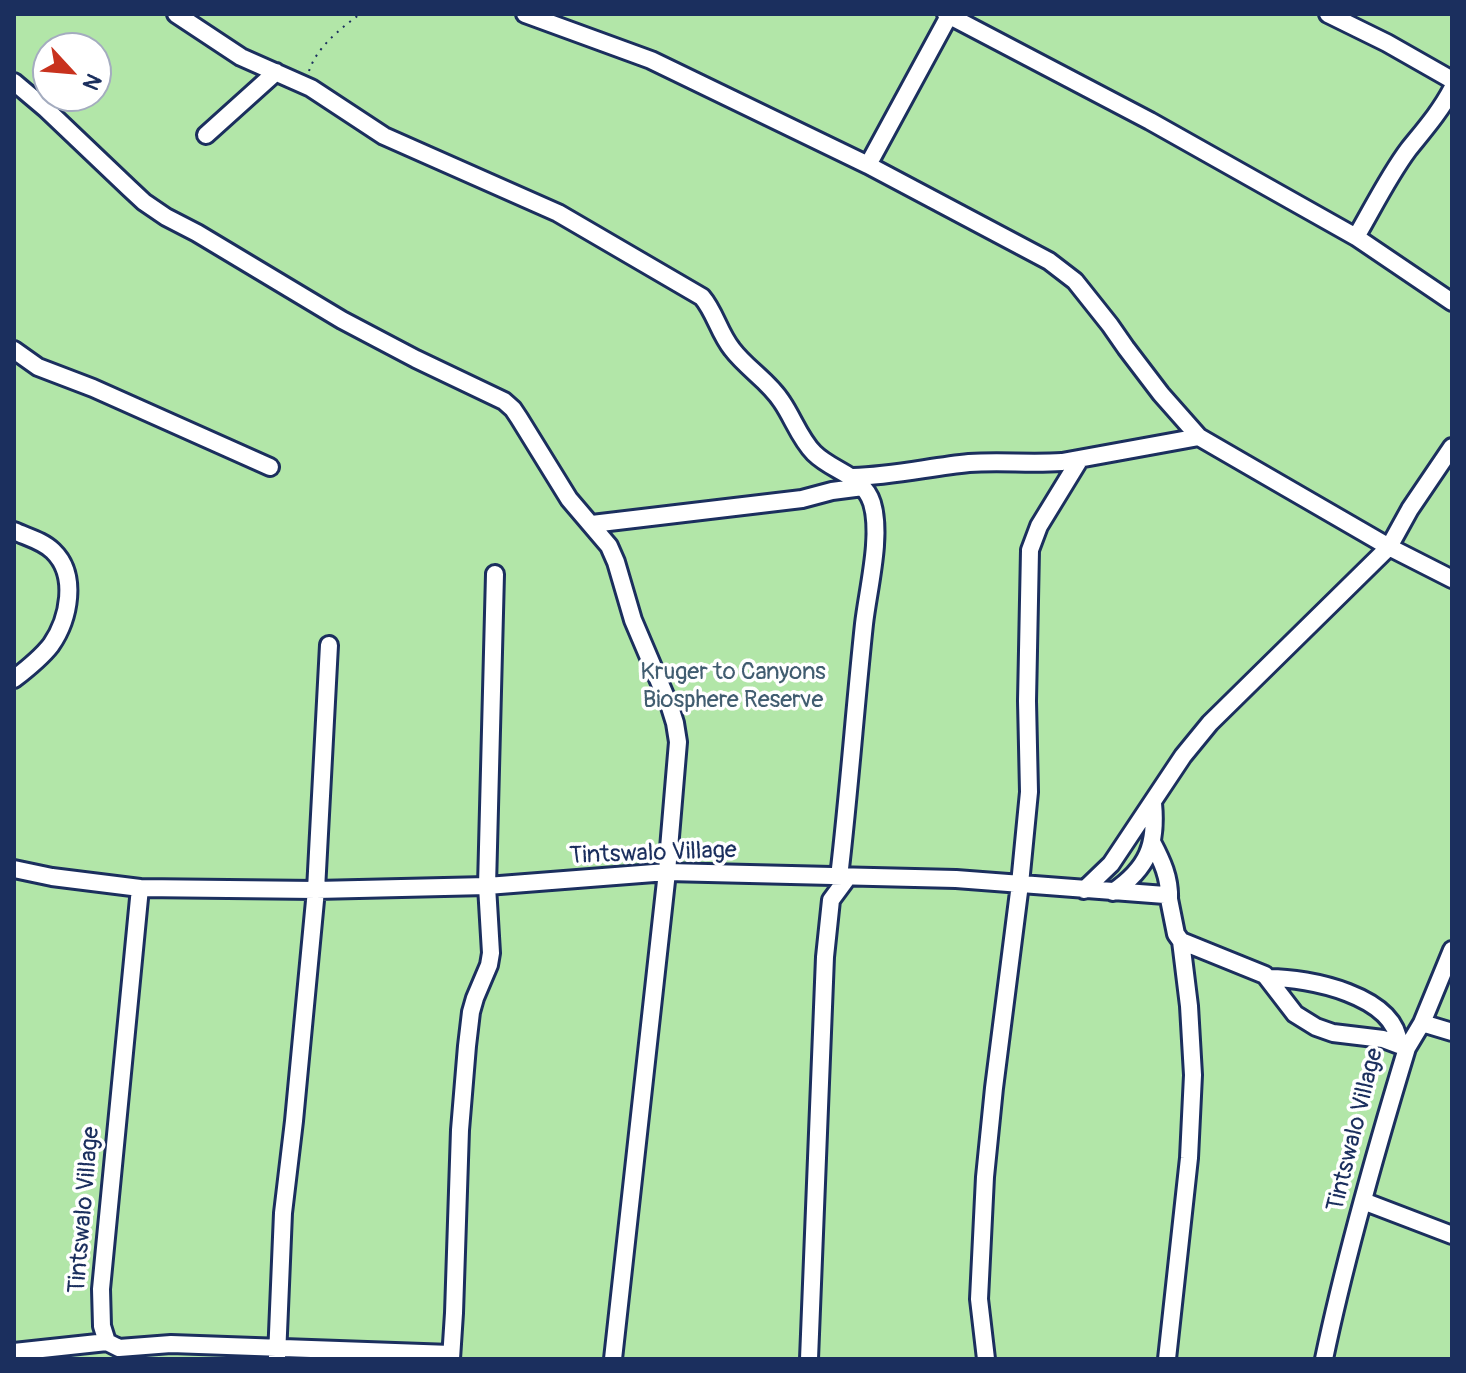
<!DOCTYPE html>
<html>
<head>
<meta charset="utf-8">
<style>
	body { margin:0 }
	#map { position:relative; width:1466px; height:1373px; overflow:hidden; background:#f6edf4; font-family:Pangolin,sans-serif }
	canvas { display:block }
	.frame { position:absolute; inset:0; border:16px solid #1b2f5e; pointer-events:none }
	.north { position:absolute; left:32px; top:32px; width:80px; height:80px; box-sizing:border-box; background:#fff; border:2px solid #a4acbf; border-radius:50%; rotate:116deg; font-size:22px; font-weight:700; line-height:32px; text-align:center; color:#1b2f5e }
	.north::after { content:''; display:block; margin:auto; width:28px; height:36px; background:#c8321e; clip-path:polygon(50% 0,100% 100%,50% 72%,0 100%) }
</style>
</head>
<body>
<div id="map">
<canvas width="1466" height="1373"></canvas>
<div class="frame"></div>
<div class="north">N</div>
</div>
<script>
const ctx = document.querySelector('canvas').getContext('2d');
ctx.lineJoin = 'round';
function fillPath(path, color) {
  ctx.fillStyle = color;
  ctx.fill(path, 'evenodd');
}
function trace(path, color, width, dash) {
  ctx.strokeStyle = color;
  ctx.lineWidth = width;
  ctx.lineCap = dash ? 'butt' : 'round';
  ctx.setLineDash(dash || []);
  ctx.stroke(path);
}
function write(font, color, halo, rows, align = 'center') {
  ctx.font = font + ' Pangolin,sans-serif';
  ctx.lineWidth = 7;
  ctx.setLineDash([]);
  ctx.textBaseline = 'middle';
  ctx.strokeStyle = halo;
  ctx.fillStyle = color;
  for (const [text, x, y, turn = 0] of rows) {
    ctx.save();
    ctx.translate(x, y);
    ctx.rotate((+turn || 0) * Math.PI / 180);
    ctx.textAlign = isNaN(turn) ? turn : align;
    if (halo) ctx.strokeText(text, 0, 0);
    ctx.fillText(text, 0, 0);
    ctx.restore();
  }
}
fillPath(new Path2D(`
	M14 14H1452V1359H14ZM48 48H96V96H48Z`), '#b2e6a8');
const minor = new Path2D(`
	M176 14 241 57 311 88 384 136 558 213 702 297C715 312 719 333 732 349 747 369 769 381 782 402 793 418 800 439 814 453 833 472 863 475 872 503 882 536 868 589 864 624 855 708 849 793 839 877
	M525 14 651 60 868 165 1049 261 1075 281 1110 325 1126 348 1161 394 1199 437 1389 547 1452 579
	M946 14 1150 121 1356 237 1452 302
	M1328 14 1387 43 1452 80
	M14 82 46 109 129 188 144 202 166 217 197 233 342 320 416 359 504 401 513 409 519 418 569 499 609 546 616 562 633 620 670 707 675 723 678 742 667 872 613 1359
	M206 135 276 72
	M868 165 950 14
	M1356 237C1373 208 1388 177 1408 150 1424 130 1440 112 1452 89
	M14 350 38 367 93 388 270 467
	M853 477C892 476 930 467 969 463 1000 461 1031 464 1062 462L1199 437
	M592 524 802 499 832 491 863 487
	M14 531C27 537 43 541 53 551 78 575 69 619 51 645 41 658 27 669 14 679
	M1152 842C1162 861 1170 878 1169 899
	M14 869 52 877 140 888
	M1084 890 1111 864 1183 756 1210 723 1389 547 1410 509 1452 447
	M1113 892C1148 868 1157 845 1153 803
	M1269 978C1309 978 1395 995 1399 1044
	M1422 1023 1452 950
	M1407 1048 1422 1023 1452 1032
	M1363 1201 1452 1235
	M14 1352 107 1342
	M451 1354 171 1344 119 1348 107 1342 102 1326 101 1289 140 888 316 890 487 886 667 872 956 879 1165 895 1169 899 1176 934 1181 941 1265 975 1295 1014 1316 1027 1333 1033 1383 1039 1407 1048C1376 1150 1346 1254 1324 1359
	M277 1357 283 1213 294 1121 316 890 329 645
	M451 1359 454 1313 460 1130 467 1046 471 1012 475 998 489 965 491 953 487 886 495 574
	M809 1359 825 957 831 900 848 877
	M986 1359 979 1299 985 1177 994 1088 1020 884 1029 792 1027 701 1030 550 1039 526 1080 459
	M1167 1359 1189 1158 1193 1075 1189 1006 1181 941`);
trace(minor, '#1b2f5e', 22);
trace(new Path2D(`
	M309 71C317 47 340 29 360 14`), '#1b2f5e', 2, [2, 6]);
trace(minor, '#fff', 16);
write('24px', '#415d70', '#fff', [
	["Kruger to Canyons",733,673],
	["Biosphere Reserve",733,701]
]);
write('24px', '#1b2f5e', '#fff', [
	["Tintswalo Village",653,854,-2],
	["Tintswalo Village",1356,1130,-76],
	["Tintswalo Village",85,1210,-85]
]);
</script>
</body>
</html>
